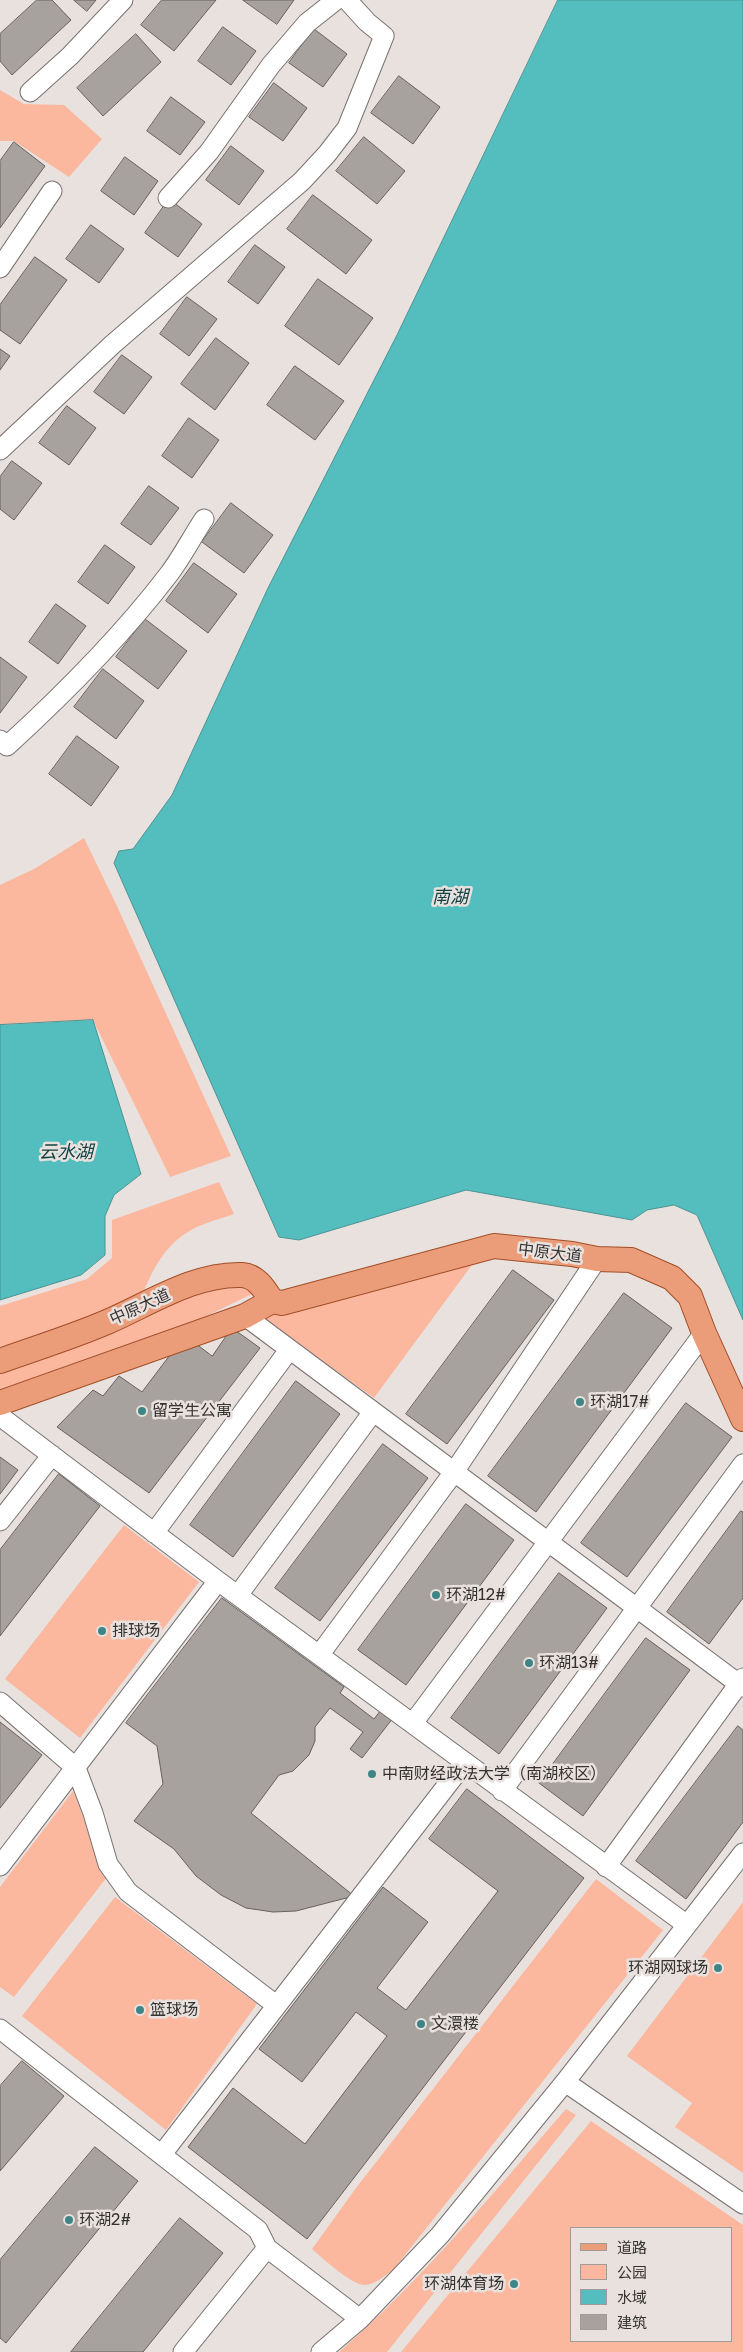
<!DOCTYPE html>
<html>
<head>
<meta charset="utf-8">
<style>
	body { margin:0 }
	#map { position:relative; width:743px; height:2352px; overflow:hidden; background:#e8e1de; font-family:"Golos Text","Noto Sans SC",sans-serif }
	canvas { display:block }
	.legend { position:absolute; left:570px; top:2227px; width:162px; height:115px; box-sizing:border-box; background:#e8e1de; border:1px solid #a09b99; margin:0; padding:6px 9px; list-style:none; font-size:15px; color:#353332 }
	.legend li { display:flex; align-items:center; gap:10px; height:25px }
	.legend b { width:25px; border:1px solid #a09b99 }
</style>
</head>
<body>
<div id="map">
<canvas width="743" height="2352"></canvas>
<ul class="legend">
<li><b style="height:6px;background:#eb9d7a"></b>道路</li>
<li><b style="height:14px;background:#fbb89f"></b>公园</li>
<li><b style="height:14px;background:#54bdbd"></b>水域</li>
<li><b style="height:14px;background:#a8a29f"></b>建筑</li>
</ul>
</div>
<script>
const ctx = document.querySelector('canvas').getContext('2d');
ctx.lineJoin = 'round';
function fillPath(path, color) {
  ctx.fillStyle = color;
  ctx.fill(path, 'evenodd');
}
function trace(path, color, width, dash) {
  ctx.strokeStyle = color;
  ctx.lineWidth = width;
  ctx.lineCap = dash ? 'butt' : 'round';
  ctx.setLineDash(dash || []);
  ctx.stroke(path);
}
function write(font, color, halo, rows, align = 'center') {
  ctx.font = font + ' "Golos Text","Noto Sans SC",sans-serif';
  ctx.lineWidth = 5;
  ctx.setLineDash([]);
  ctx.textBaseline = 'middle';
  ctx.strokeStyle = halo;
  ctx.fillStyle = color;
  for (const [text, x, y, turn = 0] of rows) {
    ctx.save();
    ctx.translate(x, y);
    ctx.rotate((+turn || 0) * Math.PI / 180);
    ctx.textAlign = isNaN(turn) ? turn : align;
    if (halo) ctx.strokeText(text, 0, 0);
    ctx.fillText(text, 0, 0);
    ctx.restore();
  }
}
fillPath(new Path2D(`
	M0 90 24 104 64 105 102 139 69 177 14 141H0Z
	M84 838 116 904 231 1156 170 1177 93 1020 0 1025V885L34 869Z
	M219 1182 234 1214C221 1219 206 1222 193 1229 163 1245 151 1273 139 1303L0 1356V1306L87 1279 112 1258V1220Z
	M480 1254 374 1398 261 1317Z
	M231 1283 254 1293 155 1341 0 1396V1367Z
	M124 1525 199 1582 80 1738 5 1679Z
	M73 1791 107 1877 14 1997 0 1987V1887Z
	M596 1879 663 1930 393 2270C385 2276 376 2283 366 2285 354 2287 322 2258 312 2249L356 2188Z
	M115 1897 257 2004 166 2130 22 2016Z
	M743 1902V2173L675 2127 692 2103 627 2056Z
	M566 2109 576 2115 387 2352H339C423 2279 493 2193 566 2109Z
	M591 2121 743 2225V2352H401ZM572 2228H732V2341H572Z`), '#fbb89f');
const water = new Path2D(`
	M558 0H743V1320L697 1215 674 1205 647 1210 632 1220 466 1190 299 1240 279 1237 114 863 119 851 133 849 172 795 268 588 397 335Z
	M93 1020 141 1174 114 1195 105 1216V1255L81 1275 0 1300V1025Z`);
fillPath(water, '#54bdbd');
trace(water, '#4b9493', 1);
const building = new Path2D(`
	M37 0H52L71 20 12 75 0 61V34Z
	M74 0H96L87 11Z
	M162 0H216L174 51 141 25Z
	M243 0H294L277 24Z
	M223 27 256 51 231 85 198 61Z
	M314 29 347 54 323 87 289 63Z
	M136 34 161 62 103 116 77 88Z
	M399 76 440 107 413 144 371 113Z
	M274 83 307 108 283 141 249 117Z
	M171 97 205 122 180 155 147 131Z
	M364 137 405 171 377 204 336 171Z
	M14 142 45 166 0 228V161Z
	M231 146 264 171 239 205 206 180Z
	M125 157 158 181 134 215 101 191Z
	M313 195 372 240 346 274 287 229Z
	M169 199 202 224 178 257 145 233Z
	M91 225 124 249 99 283 66 259Z
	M255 245 285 267 258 304 228 282Z
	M35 257 67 280 20 344 0 330V305Z
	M318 279 373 318 339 365 285 326Z
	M187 297 217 319 189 356 160 334Z
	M216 338 249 363 215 410 181 384Z
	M0 349 10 356 0 370Z
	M122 355 152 377 124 414 94 392Z
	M295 366 344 401 315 440 267 405Z
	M67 406 96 428 69 465 39 443Z
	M189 418 219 440 192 478 162 456Z
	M12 461 42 483 14 520 0 509V477Z
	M149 486 179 508 151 545 121 524Z
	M231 503 273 535 244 573 202 542Z
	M105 545 135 567 108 604 78 582Z
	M194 563 237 594 208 633 166 601Z
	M56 604 86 626 58 664 29 642Z
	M145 619 187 651 158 689 116 657Z
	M0 657 27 677 0 713Z
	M103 669 144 701 116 739 74 707Z
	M77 736 119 767 91 806 49 774Z
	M513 1270 554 1300 447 1444 406 1414Z
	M624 1293 672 1328 536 1512 488 1476Z
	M232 1328 260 1348 149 1493 57 1427 93 1390 103 1396 119 1376 142 1392 176 1347 195 1343 212 1356Z
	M296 1381 340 1414 233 1557 190 1525Z
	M686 1403 732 1437 627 1577 581 1543Z
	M383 1444 428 1478 320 1621 275 1588Z
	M0 1457 18 1470 0 1494Z
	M59 1474 100 1506 0 1636V1550Z
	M466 1504 514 1540 406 1685 358 1650Z
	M741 1511 743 1512V1598L709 1644 667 1612Z
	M559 1573 607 1608 499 1754 451 1718Z
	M222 1598 344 1687 340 1693 374 1719 381 1710 393 1718 362 1758 350 1749 363 1732 330 1708 315 1727V1741L309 1755 293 1771 279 1775 251 1813 354 1896 296 1911 273 1912 246 1908 221 1895 196 1876 174 1849 134 1821 163 1784 157 1746 126 1723Z
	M646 1638 690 1670 583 1816 539 1783Z
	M0 1722 42 1755 0 1808Z
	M738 1726 743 1730V1822L686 1899 636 1861Z
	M467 1789 584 1878 307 2239 188 2147 233 2088 305 2144 387 2036 356 2012 302 2082 259 2049 383 1887 428 1922 377 1988 406 2010 498 1891 429 1839Z
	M22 2061 64 2096 0 2171V2086Z
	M95 2147 138 2181 6 2343 0 2338V2260Z
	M180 2218 223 2253 143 2352H71Z`);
fillPath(building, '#a8a29f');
trace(building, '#66605e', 1);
const minor = new Path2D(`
	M30 92 70 56 123 0
	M168 198 209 152 271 65 307 23 336 0
	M0 268 52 191
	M0 450 113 344 302 181 327 154 347 128 384 36 367 22 347 0
	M0 740 7 746C65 693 121 637 169 574 182 557 192 537 204 519
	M245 1316 743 1687
	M0 1416 218 1581 687 1925
	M0 1521 52 1455
	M154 1533 289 1350
	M238 1595 373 1412
	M320 1654 454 1472 597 1259
	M0 1702 76 1768 93 1813 108 1864 128 1892 276 2005
	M413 1723 704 1333
	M502 1791 743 1464
	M0 1866 218 1581
	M606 1867 743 1678
	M0 2029 258 2230 267 2248 360 2319
	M565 2082 743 2204
	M162 2154 465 1762
	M183 2352 267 2248
	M321 2352 360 2319 440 2235 565 2082 743 1853`);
const major = new Path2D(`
	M0 1361C36 1348 72 1337 107 1322 149 1304 195 1273 242 1275 257 1276 265 1290 272 1301
	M0 1403 245 1316 272 1301 282 1303 494 1246 572 1254 597 1259 631 1260 672 1278 690 1296 704 1333 743 1419`);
trace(minor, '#787270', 21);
trace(major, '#a34e28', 26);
trace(minor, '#fff', 19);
trace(major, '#eb9d7a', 24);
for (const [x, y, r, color] of [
	[580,1402,5,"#3e8686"],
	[142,1411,5,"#3e8686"],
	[436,1595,5,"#3e8686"],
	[102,1631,5,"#3e8686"],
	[529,1663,5,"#3e8686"],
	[372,1774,5,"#3e8686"],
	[718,1968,5,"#3e8686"],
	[140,2010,5,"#3e8686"],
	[421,2024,5,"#3e8686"],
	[69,2220,5,"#3e8686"],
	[514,2284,5,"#3e8686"]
]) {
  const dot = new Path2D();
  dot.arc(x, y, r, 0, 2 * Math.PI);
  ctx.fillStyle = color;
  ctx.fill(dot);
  trace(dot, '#e8e1de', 2);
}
write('16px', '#353332', '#e8e1de', [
	["中原大道",550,1253,7],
	["中原大道",140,1307,-24]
]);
write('16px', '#353332', '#e8e1de', [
	["环湖17#",590,1402],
	["留学生公寓",152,1411],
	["环湖12#",446,1595],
	["排球场",112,1631],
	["环湖13#",539,1663],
	["中南财经政法大学（南湖校区）",382,1774],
	["环湖网球场",708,1968,"right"],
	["篮球场",150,2010],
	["文澴楼",431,2024],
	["环湖2#",79,2220],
	["环湖体育场",504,2284,"right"]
], 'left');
write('italic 18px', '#114242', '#e8e1de', [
	["南湖",450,897],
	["云水湖",66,1152]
]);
</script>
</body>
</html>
